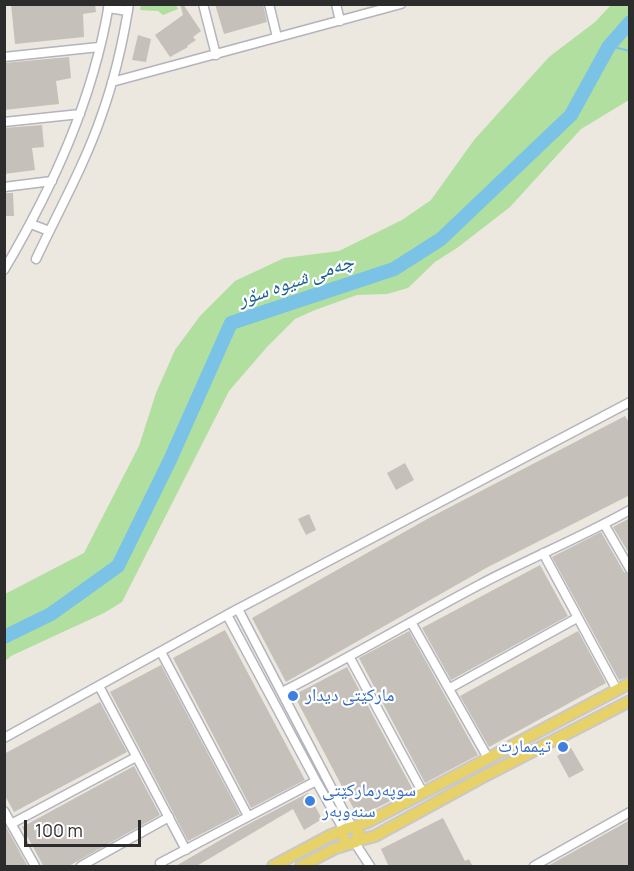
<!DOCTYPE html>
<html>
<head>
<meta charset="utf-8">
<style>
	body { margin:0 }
	#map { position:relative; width:634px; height:871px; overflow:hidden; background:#ece7df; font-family:Manrope,sans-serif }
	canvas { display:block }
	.frame { position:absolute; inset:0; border:6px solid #2c2c2c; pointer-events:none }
	.scale { position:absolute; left:24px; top:820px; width:117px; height:27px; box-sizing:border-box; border:3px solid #2c2c2c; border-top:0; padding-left:8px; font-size:18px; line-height:21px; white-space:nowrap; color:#2c2c2c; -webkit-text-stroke:4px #fff; paint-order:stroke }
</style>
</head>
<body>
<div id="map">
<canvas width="634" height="871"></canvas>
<div class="frame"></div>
<div class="scale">100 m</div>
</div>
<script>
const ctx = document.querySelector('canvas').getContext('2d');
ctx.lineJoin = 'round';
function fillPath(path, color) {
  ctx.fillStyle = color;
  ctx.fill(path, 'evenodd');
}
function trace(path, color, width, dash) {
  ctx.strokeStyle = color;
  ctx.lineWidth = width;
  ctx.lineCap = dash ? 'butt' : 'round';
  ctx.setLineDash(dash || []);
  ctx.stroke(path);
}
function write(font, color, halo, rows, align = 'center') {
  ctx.font = font + ' Manrope,"Noto Naskh Arabic",sans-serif';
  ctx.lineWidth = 4.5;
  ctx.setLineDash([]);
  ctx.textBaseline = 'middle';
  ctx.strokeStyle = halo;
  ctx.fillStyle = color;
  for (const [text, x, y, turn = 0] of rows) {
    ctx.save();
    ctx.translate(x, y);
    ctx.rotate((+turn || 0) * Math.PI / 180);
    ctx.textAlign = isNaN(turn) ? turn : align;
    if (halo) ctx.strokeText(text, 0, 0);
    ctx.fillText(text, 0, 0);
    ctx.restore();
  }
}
fillPath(new Path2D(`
	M141 5H176L178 9 163 15 158 11 140 10Z
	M611 5H629V100L581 129 510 207 457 248 435 262 408 288 387 294 357 295 315 310 295 319 267 347 229 391 122 602 104 613 11 656 5 661V594L84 553 139 446 156 393 175 350 200 316 235 281 284 258 339 251 402 220 431 200 474 140 549 57 595 22Z`), '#b1df9f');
trace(new Path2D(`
	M609 46 630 51`), '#7ac3e6', 2);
trace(new Path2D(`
	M4 637 51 614 118 566 170 460 231 323 394 269 441 239 571 115 609 46 630 22`), '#7ac3e6', 14);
fillPath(new Path2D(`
	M11 4H95L96 12 83 14 84 37 15 44Z
	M180 4H183L201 31 193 37 196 40 187 46 188 47 170 57 155 35 183 15Z
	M215 4H263L267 22 224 34Z
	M138 35 151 39 146 62 132 60Z
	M69 57 71 78 56 81 59 104 4 110V63Z
	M42 125 44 147 32 148 35 170 4 174V128Z
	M4 193H13L14 216H4Z
	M625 416 630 424V495L488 567 286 682 252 618 429 518Z
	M405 463 414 480 396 490 387 473Z
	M309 514 316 530 306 535 298 519Z
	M630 518V555L613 527Z
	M601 532 624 572 630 575V676L619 680 552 557Z
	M540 565 568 616 451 680 422 628Z
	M225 630 305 780 251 808 173 658Z
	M409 631 478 755 425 783 359 658Z
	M578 631 606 683 489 747 460 696Z
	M161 665 240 814 188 841 110 692Z
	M347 667 413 790 358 817 294 695Z
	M100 702 127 752 14 812 4 794V754Z
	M571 748 584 770 569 778 557 756Z
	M134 766 160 815 67 867H44L22 827Z
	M308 793 322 819 304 830 293 809 195 867H174L241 828Z
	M443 818 465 861 469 859 473 867H389L381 849Z
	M630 820V867H546L614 829Z
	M4 825 6 827 28 867H4Z`), '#c5c1ba');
const minor = new Path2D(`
	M203 4 216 55
	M269 4 277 37
	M336 4 340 21
	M108 8 128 11
	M4 57 99 47
	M112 82 401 4
	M4 122 80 114
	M4 187 52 181
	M31 224 49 231
	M36 259C58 212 84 166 101 117 114 81 123 42 129 4
	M4 270C53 187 93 100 109 4
	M604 524 630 569
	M543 553 617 690
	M238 609 352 827
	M227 615 316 781 344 830
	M411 622 488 758
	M161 652 248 816
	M350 658 423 793
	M99 686 186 850
	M450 688 577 618
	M282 692C349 658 413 620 479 585 528 559 580 538 630 510
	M4 738 232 612 630 402
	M4 811 35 866
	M11 824 136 757
	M355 843 370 866
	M81 866 169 817
	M162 866 160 863 316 781
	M534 866 630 812`);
const major = new Path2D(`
	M353 827 368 822 423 793 630 683
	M357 841 375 836 479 779 630 701
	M273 866 331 835 344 830
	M301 866 336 848 356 842 359 833 352 827 345 829 342 834 345 841 349 844`);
trace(minor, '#b2b4be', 11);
trace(major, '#c8c8c8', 14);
trace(minor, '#fff', 8);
trace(major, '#e7d169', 10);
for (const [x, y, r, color] of [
	[293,696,6,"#3f7fe0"],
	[563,747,6,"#3f7fe0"],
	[310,801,6,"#3f7fe0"]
]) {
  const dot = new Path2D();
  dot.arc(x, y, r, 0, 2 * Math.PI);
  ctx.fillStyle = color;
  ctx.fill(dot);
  trace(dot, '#fff', 2);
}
write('18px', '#366cbe', '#fff', [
	["مارکێتی دیدار",305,696],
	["تیممارت",551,747,"right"],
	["سوپەرمارکێتی",322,791],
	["سنەوبەر",322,812]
], 'left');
write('italic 20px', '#176194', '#fff', [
	["چەمی شیوە سۆر",296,281,-19]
]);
</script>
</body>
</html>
